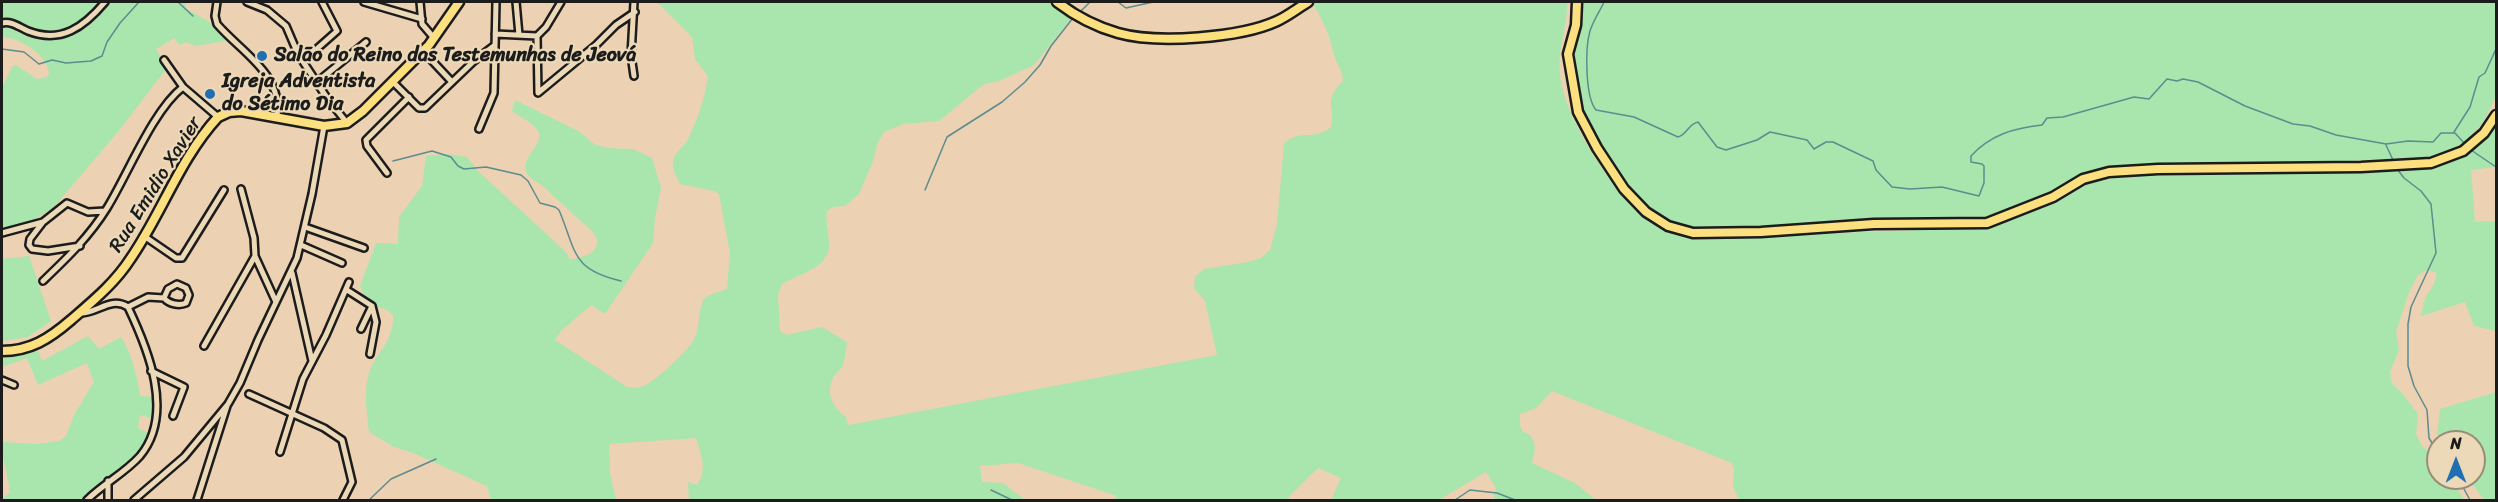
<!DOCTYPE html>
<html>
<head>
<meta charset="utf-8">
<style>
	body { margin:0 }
	#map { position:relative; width:2498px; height:502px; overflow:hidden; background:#ecd1b3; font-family:Sriracha,sans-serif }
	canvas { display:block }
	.frame { position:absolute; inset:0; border:3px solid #1c1c1c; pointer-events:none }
	.north { position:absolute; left:2426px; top:430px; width:60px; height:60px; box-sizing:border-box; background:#ecd9b7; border:2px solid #998d79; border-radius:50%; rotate:0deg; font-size:16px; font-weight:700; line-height:24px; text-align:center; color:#1c1c1c }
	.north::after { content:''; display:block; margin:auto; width:21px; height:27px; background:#1f6fb2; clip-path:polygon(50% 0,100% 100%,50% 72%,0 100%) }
</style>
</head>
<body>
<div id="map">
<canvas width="2498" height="502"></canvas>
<div class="frame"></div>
<div class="north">N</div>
</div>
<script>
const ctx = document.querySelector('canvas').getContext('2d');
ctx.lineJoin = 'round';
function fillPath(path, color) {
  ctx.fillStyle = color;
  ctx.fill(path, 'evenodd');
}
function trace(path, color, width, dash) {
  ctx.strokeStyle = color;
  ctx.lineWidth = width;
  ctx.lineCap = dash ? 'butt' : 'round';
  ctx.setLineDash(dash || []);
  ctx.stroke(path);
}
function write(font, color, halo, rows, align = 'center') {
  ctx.font = font + ' Sriracha,sans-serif';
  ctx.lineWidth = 4.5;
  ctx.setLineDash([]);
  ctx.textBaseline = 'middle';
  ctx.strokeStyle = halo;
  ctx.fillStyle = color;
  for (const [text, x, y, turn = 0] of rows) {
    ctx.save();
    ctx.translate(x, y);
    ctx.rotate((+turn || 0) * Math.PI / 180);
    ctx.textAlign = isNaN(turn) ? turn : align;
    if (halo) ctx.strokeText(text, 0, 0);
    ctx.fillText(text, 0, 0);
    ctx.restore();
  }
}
fillPath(new Path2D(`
	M2 2H189L185 4V8L211 23 230 40 196 46 186 42 180 45 174 38 156 49 167 68 117 133 53 208 22 227 2 230V88L12 67 16 65 37 79 47 77 49 74C49 55 18 37 2 37Z
	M657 2H1054L1073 16 1034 65 999 81 984 84 939 121 903 124 884 132 877 145 873 161 859 194 845 206 833 207 827 211C825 223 829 232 829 243 831 267 799 274 782 284L778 295 780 331 787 335 822 327 847 342C846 349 845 358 843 365 841 369 837 372 834 376 825 393 832 407 846 417L848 425 1217 355 1205 301 1194 288 1195 277 1204 269 1248 262 1261 258 1270 250 1277 224 1284 144C1299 128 1313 142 1331 127 1336 102 1322 103 1343 81 1343 70 1336 64 1334 55 1330 36 1323 19 1312 3L1314 2H1567C1568 26 1557 49 1560 75 1564 119 1615 196 1651 221 1664 230 1679 235 1694 238L1975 228 1997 224 2083 185 2127 175 2431 166 2464 153 2496 115V167L2471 170 2475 222 2496 221V331L2474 326 2465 302 2421 316 2425 298 2434 284 2437 273 2427 270 2418 275 2409 292 2396 332 2399 350 2390 372 2392 384 2402 393 2418 414 2416 434 2422 446 2438 460V478H2451L2464 500H1739L1733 486 1734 470 1732 463 1552 391 1536 408 1520 414V425L1522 431C1538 437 1536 450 1532 463L1575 483 1596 500H1495L1494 494 1496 488 1486 472 1439 500H1331L1341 478 1318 468 1286 500H1114L1117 496 1018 463 980 466 982 482 1003 483 1025 500H689L688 482 697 485C708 470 701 454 696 438L609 444 610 473 616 500H491L487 486 413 453 394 447 369 432C367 413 363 389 370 370 379 349 394 341 393 315L387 310 367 303 360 286 376 243 398 244 399 217 422 186 426 156 447 154 467 157 479 172 566 252 570 260C583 256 598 256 597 239L592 231C576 217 560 202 544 187 540 183 533 181 529 176 514 158 552 143 535 127 529 121 519 116 512 111L515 100 580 132 594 144 607 148 633 149 652 158 661 188 655 218 653 243 605 314 591 305 560 332 555 340 627 387C632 387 637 389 641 387 655 382 689 351 695 337 700 327 698 312 703 301 706 294 720 292 727 289L730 253 719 194 714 191 680 184C677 177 672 170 673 162 674 152 684 147 688 139 698 119 705 98 708 76L695 59 692 37Z
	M1576 2H2496V96L2483 123 2469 139 2451 151 2431 158 2178 167 2087 175 1994 216 1974 221 1695 230 1667 221 1649 209 1619 175 1593 138 1569 81Z
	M29 256 51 321 28 337 2 341V259Z
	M88 336 99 349 121 337C132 355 137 374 140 396L155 397 154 419 140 415 138 428 150 434 147 441 134 458 82 500H2L10 492C8 475 2 459 2 442L36 444 59 441 66 436 74 415 94 382 87 363 38 385 27 358 2 367V352L36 346 42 361Z
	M2496 392V500H2484L2468 478H2474V442H2443L2437 434 2440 409Z`), '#a8e6ad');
trace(new Path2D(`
	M178 2 193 16
	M1118 2 1126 8 1153 2
	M1604 2C1600 11 1593 21 1590 31 1585 48 1585 97 1596 110L1634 117 1678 137C1687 135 1688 124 1698 122L1717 147 1726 150 1757 140 1770 132 1807 140 1814 149 1826 142H1833L1873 161 1876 170 1892 187 1910 189 1942 187 1979 196 1984 183V166L1982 164 1971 162V156C1990 135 2014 128 2042 125L2047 118 2063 117 2134 97 2149 99 2167 79 2177 81 2183 79 2198 82 2245 106 2293 124 2310 126 2336 135 2386 144 2408 141 2433 142 2441 133H2454
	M1081 11 1090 2
	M2 49 24 52 39 64 52 60 66 63 91 61 102 56 107 42 120 23 139 2
	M2454 132 2470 107 2479 77 2485 73 2496 49
	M2455 133 2464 143
	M2386 145 2393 160
	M2471 150 2496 167
	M393 161 432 151 451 157 458 166 464 169 486 167 521 175 528 181 540 203 555 207 559 210C577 253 571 269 621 281
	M2397 169 2404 178 2421 191 2431 204 2436 253 2411 307 2408 324V366L2414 386 2427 410 2429 438 2438 453
	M925 190 947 137 1002 102 1025 82 1040 65 1051 46 1073 18
	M2458 478 2470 500
	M991 490 1012 500
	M369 500 391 479 436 459
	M1455 500 1470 490 1497 493 1515 500`), '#5c8c8f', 1.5);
const minor = new Path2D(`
	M217 2 215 16 217 24C241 52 283 74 277 116
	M247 2 267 10 286 26 298 54 327 98 347 123
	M364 2 422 19
	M420 2 422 24 434 38
	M516 2 519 35
	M2 23C12 21 19 27 28 31 61 44 84 27 105 2
	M495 34 537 36 546 27 561 2
	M537 36 538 93 596 45 616 25 635 12
	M423 51 452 82
	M164 60 183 87 218 117
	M303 61 337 31 322 2
	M634 76 631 55 634 2
	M392 81 419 108H425L474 61 495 45
	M317 82 366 42
	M479 129 494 93 496 2
	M387 173 367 146 366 140 409 97
	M241 189 254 238 255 256 276 302
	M43 222 30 239 29 245 32 249 48 251 80 246
	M305 227 364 248
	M2 233 43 222 67 203 88 212 105 211
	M144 236 176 258H182L224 190
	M301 245 342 263
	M292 273 312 361
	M43 281C67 258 89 237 107 208 128 174 153 110 183 87
	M347 290 372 306 376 322 370 354
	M128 307 148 297 164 298C169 304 179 306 186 303L189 295 186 288 177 284 168 289 164 298
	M81 313C98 313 111 296 128 307 148 349 175 414 140 456 125 473 103 484 87 500
	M361 329 372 306
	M204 346 255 256
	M151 371 184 387 173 416
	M2 380 14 385
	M249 394 324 428 342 440 352 482 343 500
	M280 452 303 379 326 335 349 282
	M108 500V481
	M134 500 184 457 228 404 240 383 258 340 297 258 312 194 324 126
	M197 500 227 406`);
const primary = new Path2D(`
	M1057 2C1074 15 1097 27 1118 33 1157 44 1240 38 1277 21 1288 16 1298 8 1308 2
	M1577 2 1576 25 1568 54 1578 112 1597 148 1624 189 1646 212 1668 226 1693 233 1761 232 1874 224 1987 223 2053 197 2083 179 2109 172 2158 169 2361 167 2431 163 2463 151 2484 133 2496 115
	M2 351C30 351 49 339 71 320 93 301 115 283 131 258 162 213 180 158 218 117L229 112 241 111 324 126 347 123 363 111 429 45 459 2`);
trace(minor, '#1c1c1c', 10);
trace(primary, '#1c1c1c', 13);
trace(minor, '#ecd9b7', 5);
trace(primary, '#fce080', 8);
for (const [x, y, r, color] of [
	[262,56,6,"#1f6fb2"],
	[210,94,6,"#1f6fb2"]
]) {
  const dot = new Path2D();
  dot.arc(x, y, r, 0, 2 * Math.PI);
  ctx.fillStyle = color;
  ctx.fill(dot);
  trace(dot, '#ecd9b7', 2);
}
write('bold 20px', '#1c1c1c', '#ecd9b7', [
	["Salão do Reino das Testemunhas de Jeová",274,56],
	["Igreja Adventista",222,82],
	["do Sétimo Dia",222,105]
], 'left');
write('20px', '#1c1c1c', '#ecd9b7', [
	["Rua Emidio Xavier",156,185,-58]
]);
</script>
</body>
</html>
